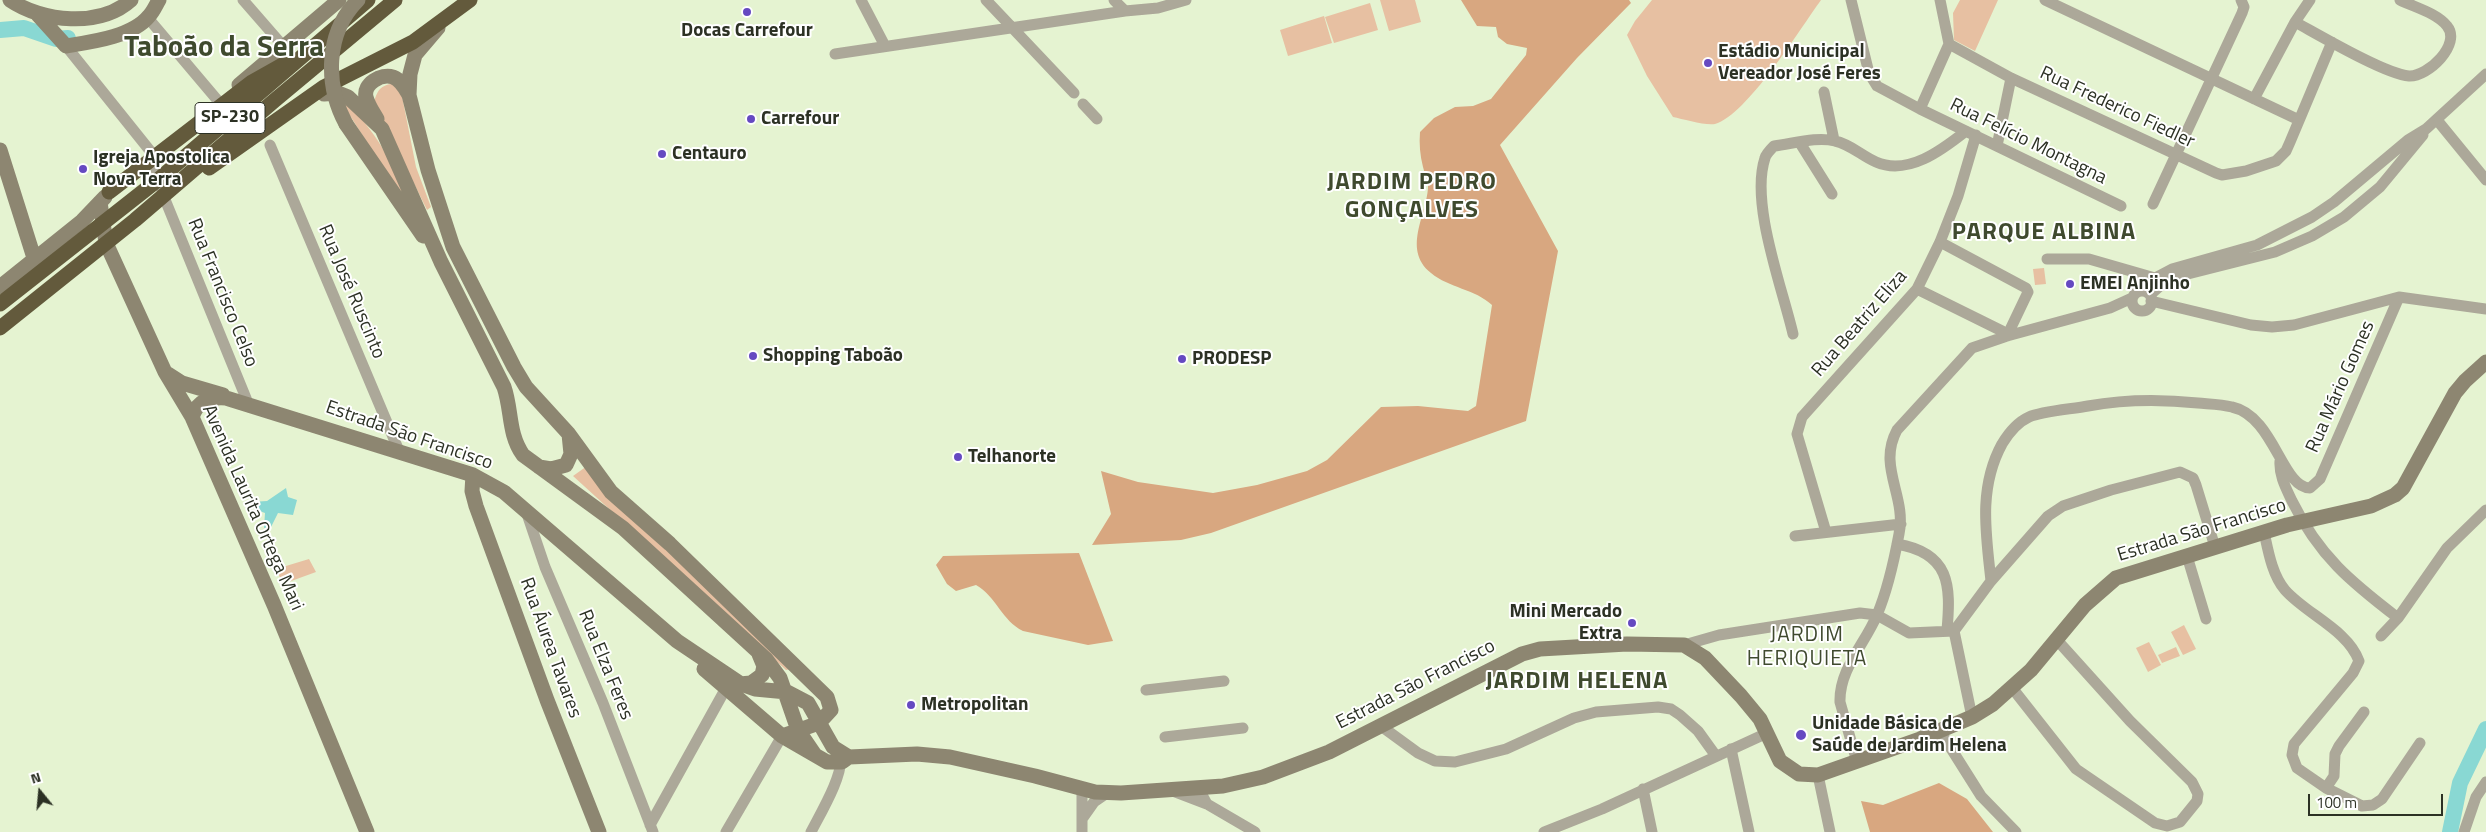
<!DOCTYPE html>
<html>
<head>
<meta charset="utf-8">
<style>
	body { margin:0 }
	#map { position:relative; width:2486px; height:832px; overflow:hidden; background:#e5f3d1; font-family:"Titillium Web",sans-serif }
	canvas { display:block }
	.north { position:absolute; left:15px; top:767px; width:50px; height:50px; -webkit-text-stroke:4px #fff; paint-order:stroke; rotate:343deg; font-size:14px; font-weight:700; line-height:20px; text-align:center; color:#2c3124 }
	.north::after { content:''; display:block; margin:auto; width:18px; height:22px; background:#2c3124; clip-path:polygon(50% 0,100% 100%,50% 72%,0 100%) }
	.scale { position:absolute; left:2308px; top:794px; width:135px; height:22px; box-sizing:border-box; border:2px solid #2c3124; border-top:0; padding-left:6px; font-size:15px; line-height:18px; white-space:nowrap; color:#2c3124; -webkit-text-stroke:4px #fff; paint-order:stroke }
</style>
</head>
<body>
<div id="map">
<canvas width="2486" height="832"></canvas>
<div class="north">N</div>
<div class="scale">100 m</div>
</div>
<script>
const ctx = document.querySelector('canvas').getContext('2d');
ctx.lineJoin = 'round';
function fillPath(path, color) {
  ctx.fillStyle = color;
  ctx.fill(path, 'evenodd');
}
function trace(path, color, width, dash) {
  ctx.strokeStyle = color;
  ctx.lineWidth = width;
  ctx.lineCap = dash ? 'butt' : 'round';
  ctx.setLineDash(dash || []);
  ctx.stroke(path);
}
function write(font, color, halo, rows, align = 'center') {
  ctx.font = font + ' "Titillium Web",sans-serif';
  ctx.lineWidth = 4;
  ctx.setLineDash([]);
  ctx.textBaseline = 'middle';
  ctx.strokeStyle = halo;
  ctx.fillStyle = color;
  for (const [text, x, y, turn = 0] of rows) {
    ctx.save();
    ctx.translate(x, y);
    ctx.rotate((+turn || 0) * Math.PI / 180);
    ctx.textAlign = isNaN(turn) ? turn : align;
    if (halo) ctx.strokeText(text, 0, 0);
    ctx.fillText(text, 0, 0);
    ctx.restore();
  }
}
fillPath(new Path2D(`
	M1380 0H1415L1421 22 1389 31Z
	M1652 0H1821C1800 29 1747 115 1715 124 1706 126 1683 119 1673 117L1647 76 1627 35 1635 21Z
	M1960 0H1998L1975 51 1954 40 1953 13Z
	M1370 3 1378 30 1334 43 1325 17Z
	M1324 16 1332 43 1288 56 1280 30Z
	M396 83 402 96 416 167 431 207 427 210 374 102C378 88 382 85 396 83Z
	M344 101C380 133 396 173 418 215L378 160 344 106Z
	M2044 268 2046 284 2035 285 2033 269Z
	M587 466 791 669 786 670 573 476Z
	M309 559 316 572 283 584 276 569Z
	M2184 625 2196 649 2183 655 2171 632Z
	M2149 642 2161 665 2148 672 2136 648Z
	M2176 647 2180 656 2162 663 2158 655Z`), '#e7c0a2');
fillPath(new Path2D(`
	M1461 0H1629L1631 3 1577 58 1500 145 1558 251 1526 421 1211 533 1181 540 1092 545 1111 514 1101 471 1138 482 1213 493 1257 485 1307 471 1327 460 1381 407 1418 406 1468 411 1476 406 1492 305C1475 289 1449 288 1431 273 1400 248 1430 211 1428 182 1427 177 1424 172 1423 167 1420 155 1419 144 1420 132L1434 118 1455 107 1473 106 1491 99 1526 55 1527 48 1507 44 1498 37 1496 27 1477 26Z
	M1079 553 1113 641 1088 645 1023 631C1002 621 996 596 976 585L956 591 947 584 936 565 943 556Z
	M1939 783 1967 799 1993 832H1870L1861 801 1883 805Z`), '#d8a780');
fillPath(new Path2D(`
	M286 488 288 497 297 500 293 515 278 513 271 527 264 528 265 513 254 509 252 502 267 501Z`), '#89d8d3');
trace(new Path2D(`
	M0 30 24 28 56 39 68 38
	M2450 832 2460 783 2486 729`), '#89d8d3', 16);
trace(new Path2D(`
	M243 0 284 47
	M861 0 885 46
	M986 0 1074 93
	M1114 0 1125 11
	M1851 0 1869 73 1877 86 1920 109 2121 206
	M2045 0 2299 120
	M148 18 219 102
	M2295 22C2319 35 2385 74 2409 76 2428 77 2462 44 2447 26 2437 13 2414 7 2400 0
	M1949 44 2011 78 2216 173 2222 175 2246 171 2276 161 2286 151 2290 142 2332 42
	M66 46 151 152 164 197 248 403
	M835 54 1125 11 1158 8 1186 0
	M1824 92 1834 140
	M2254 99 2295 22 2310 0
	M1083 104 1097 119
	M1920 109 1949 44 1940 0
	M2437 120 2486 180
	M1800 143 1832 194
	M270 145 399 451
	M1997 146 2011 78
	M2153 204 2242 13 2244 7 2241 0
	M1940 242 2026 288 2028 292 2007 336
	M2047 259H2089L2155 278
	M1917 289 2002 331 2007 336
	M2145 291 2155 278 2172 269 2257 245 2312 217 2334 202 2408 140 2426 129 2486 74
	M2132 301a10 10 0 1 1 20 0a10 10 0 1 1-20 0Z
	M2150 295 2168 279 2275 252 2312 236 2344 217 2380 187 2423 135
	M2151 301 2251 325 2272 327 2294 325 2399 297 2486 309
	M1793 334C1782 287 1750 203 1765 158 1766 154 1771 149 1774 146 1792 144 1817 136 1835 141 1850 144 1862 156 1876 162 1908 176 1942 150 1966 131
	M2280 461C2279 476 2286 488 2292 501 2319 556 2351 582 2398 618
	M526 511 545 567 603 703 653 832
	M1826 532 1797 434 1802 417 1917 289 1940 242 1958 196 1976 135
	M2264 532C2268 550 2272 575 2285 590 2306 614 2348 630 2359 661L2353 673 2294 744 2292 755 2297 768 2326 788 2362 806 2373 805 2382 799 2420 743
	M1795 536 1901 524
	M1897 544C1950 553 1951 585 1947 630
	M2187 556 2206 619
	M1991 581C1986 534 1978 488 2002 444 2008 434 2018 422 2029 417 2042 411 2073 409 2088 406 2126 399 2160 399 2198 403 2209 404 2221 404 2232 407 2274 416 2282 488 2310 488L2320 479 2399 297
	M2381 636 2398 618 2447 548 2486 510
	M1684 645 1719 635 1860 613 1877 615 1909 633 1954 631
	M2013 689 2076 769 2155 823 2167 826 2180 822 2197 801 2198 794 2192 782 2130 721 2057 640
	M1146 690 1224 681
	M1972 717 1954 631 1991 581 2048 516 2063 506 2111 490 2180 472 2193 478 2196 485 2215 547
	M1381 726 1418 753 1435 761 1455 762 1506 749 1574 718 1596 712 1658 707 1671 709 1680 715 1698 731 1716 756
	M1940 731 1981 796 2016 832
	M1165 737 1243 728
	M1731 749 1749 832
	M1857 762 1840 702C1839 669 1865 644 1877 615 1888 589 1894 561 1899 534 1907 496 1877 467 1897 430L1972 348 2007 336 2110 308 2132 298
	M1818 775 1830 832
	M2326 788 2334 776 2335 754 2339 746 2364 712
	M1082 789V832
	M1199 789 1207 804 1255 832
	M1643 789 1652 832
	M1173 791 1207 804
	M1082 819 1094 802 1107 793
	M650 825 726 688
	M726 832 782 736
	M811 832C819 816 845 773 840 756
	M1544 832 1602 809 1765 734
	M2464 832 2476 797 2486 782`), '#aca899', 11);
trace(new Path2D(`
	M10 0C42 22 100 28 131 0
	M38 15 66 46C91 42 132 37 149 16 153 12 156 5 159 0
	M438 28 415 55 410 74 409 95 428 170 453 247 514 367 526 387 568 433 611 492 670 544 827 697 831 710 819 723 782 736
	M239 85 339 0
	M324 94 338 93 348 97 382 129 441 262 504 387C512 410 508 434 523 455L623 528 766 659 780 678 798 730 815 755
	M377 119C373 112 368 105 366 97 363 84 381 73 393 77 401 80 405 88 409 95
	M346 124 423 236
	M0 150 35 261
	M100 202 106 243 165 372 192 417 274 605 367 832
	M0 287 82 221 105 197
	M168 374 182 383 223 395
	M192 417C198 400 209 397 226 398L473 475 504 492 677 641 741 684 755 689 787 692 808 703 833 747 849 757 917 754 950 757 1035 776 1095 792 1121 793 1223 786 1263 777 1329 752 1522 654 1540 649 1627 644 1684 645 1705 658 1741 696 1760 719 1780 761 1799 774 1818 775 1920 739 1972 717 1993 704 2031 670 2085 605 2116 578 2287 525 2371 506 2395 495 2403 488 2455 393 2465 381 2486 362
	M539 467 551 469 566 465 571 454 569 434
	M473 475 472 491 476 506 547 700 599 832
	M704 669 782 736 827 762H842L849 757
	M740 684 751 683 762 675 764 666 759 654`), '#8d8671', 15);
trace(new Path2D(`
	M209 168 324 87 413 42 470 0
	M109 192 252 82 284 64
	M0 304 159 179 368 0
	M0 328 135 220 275 100 395 0`), '#635a3c', 15);
trace(new Path2D(`
	M346 124C325 85 325 33 358 0`), '#8d8671', 15);
for (const [x, y, r, color] of [
	[747,12,5,"#6549c1"],
	[1708,63,5,"#6549c1"],
	[751,119,5,"#6549c1"],
	[662,154,5,"#6549c1"],
	[83,169,5,"#6549c1"],
	[2070,284,5,"#6549c1"],
	[753,356,5,"#6549c1"],
	[1182,359,5,"#6549c1"],
	[958,457,5,"#6549c1"],
	[1632,623,5,"#6549c1"],
	[911,705,5,"#6549c1"],
	[1801,735,6,"#6549c1"]
]) {
  const dot = new Path2D();
  dot.arc(x, y, r, 0, 2 * Math.PI);
  ctx.fillStyle = color;
  ctx.fill(dot);
  trace(dot, '#fff', 2);
}
for (const [x, y, w] of [
	[230,118,70]
]) {
  const box = new Path2D();
  box.roundRect(x - w / 2, y - 15.5, w, 31, 4);
  ctx.fillStyle = '#fff';
  ctx.fill(box);
  trace(box, '#2c3124', 1);
}
write('bold 18px', '#2c3124', null, [
	["SP-230",230,118]
]);
write('bold 19px', '#2c3124', '#fff', [
	["Docas Carrefour",747,31,"center"],
	["Estádio Municipal",1718,52],
	["Vereador José Feres",1718,74],
	["Carrefour",761,119],
	["Centauro",672,154],
	["Igreja Apostolica",93,158],
	["Nova Terra",93,180],
	["EMEI Anjinho",2080,284],
	["Shopping Taboão",763,356],
	["PRODESP",1192,359],
	["Telhanorte",968,457],
	["Mini Mercado",1622,612,"right"],
	["Extra",1622,634,"right"],
	["Metropolitan",921,705],
	["Unidade Básica de",1812,724],
	["Saúde de Jardim Helena",1812,746]
], 'left');
write('19px', '#2c3124', '#fff', [
	["Rua Frederico Fiedler",2117,108,25],
	["Rua Felício Montagna",2028,142,26],
	["Rua José Ruscinto",351,292,67],
	["Rua Francisco Celso",222,293,68],
	["Rua Beatriz Eliza",1860,324,-49],
	["Rua Mário Gomes",2341,387,-66],
	["Estrada São Francisco",409,436,19],
	["Avenida Laurita Ortega Mari",252,508,66],
	["Estrada São Francisco",2202,531,-17],
	["Rua Áurea Tavares",550,648,70],
	["Rua Elza Feres",605,665,68],
	["Estrada São Francisco",1416,685,-27]
]);
ctx.letterSpacing = '1px';
write('21px', '#3f4a2e', '#fff', [
	["JARDIM",1807,636],
	["HERIQUIETA",1807,660]
]);
ctx.letterSpacing = '0px';
ctx.letterSpacing = '1px';
write('bold 24px', '#3f4a2e', '#fff', [
	["JARDIM PEDRO",1412,183],
	["GONÇALVES",1412,211],
	["PARQUE ALBINA",2044,233],
	["JARDIM HELENA",1577,682]
]);
ctx.letterSpacing = '0px';
write('bold 29px', '#3f4a2e', '#fff', [
	["Taboão da Serra",224,49]
]);
</script>
</body>
</html>
